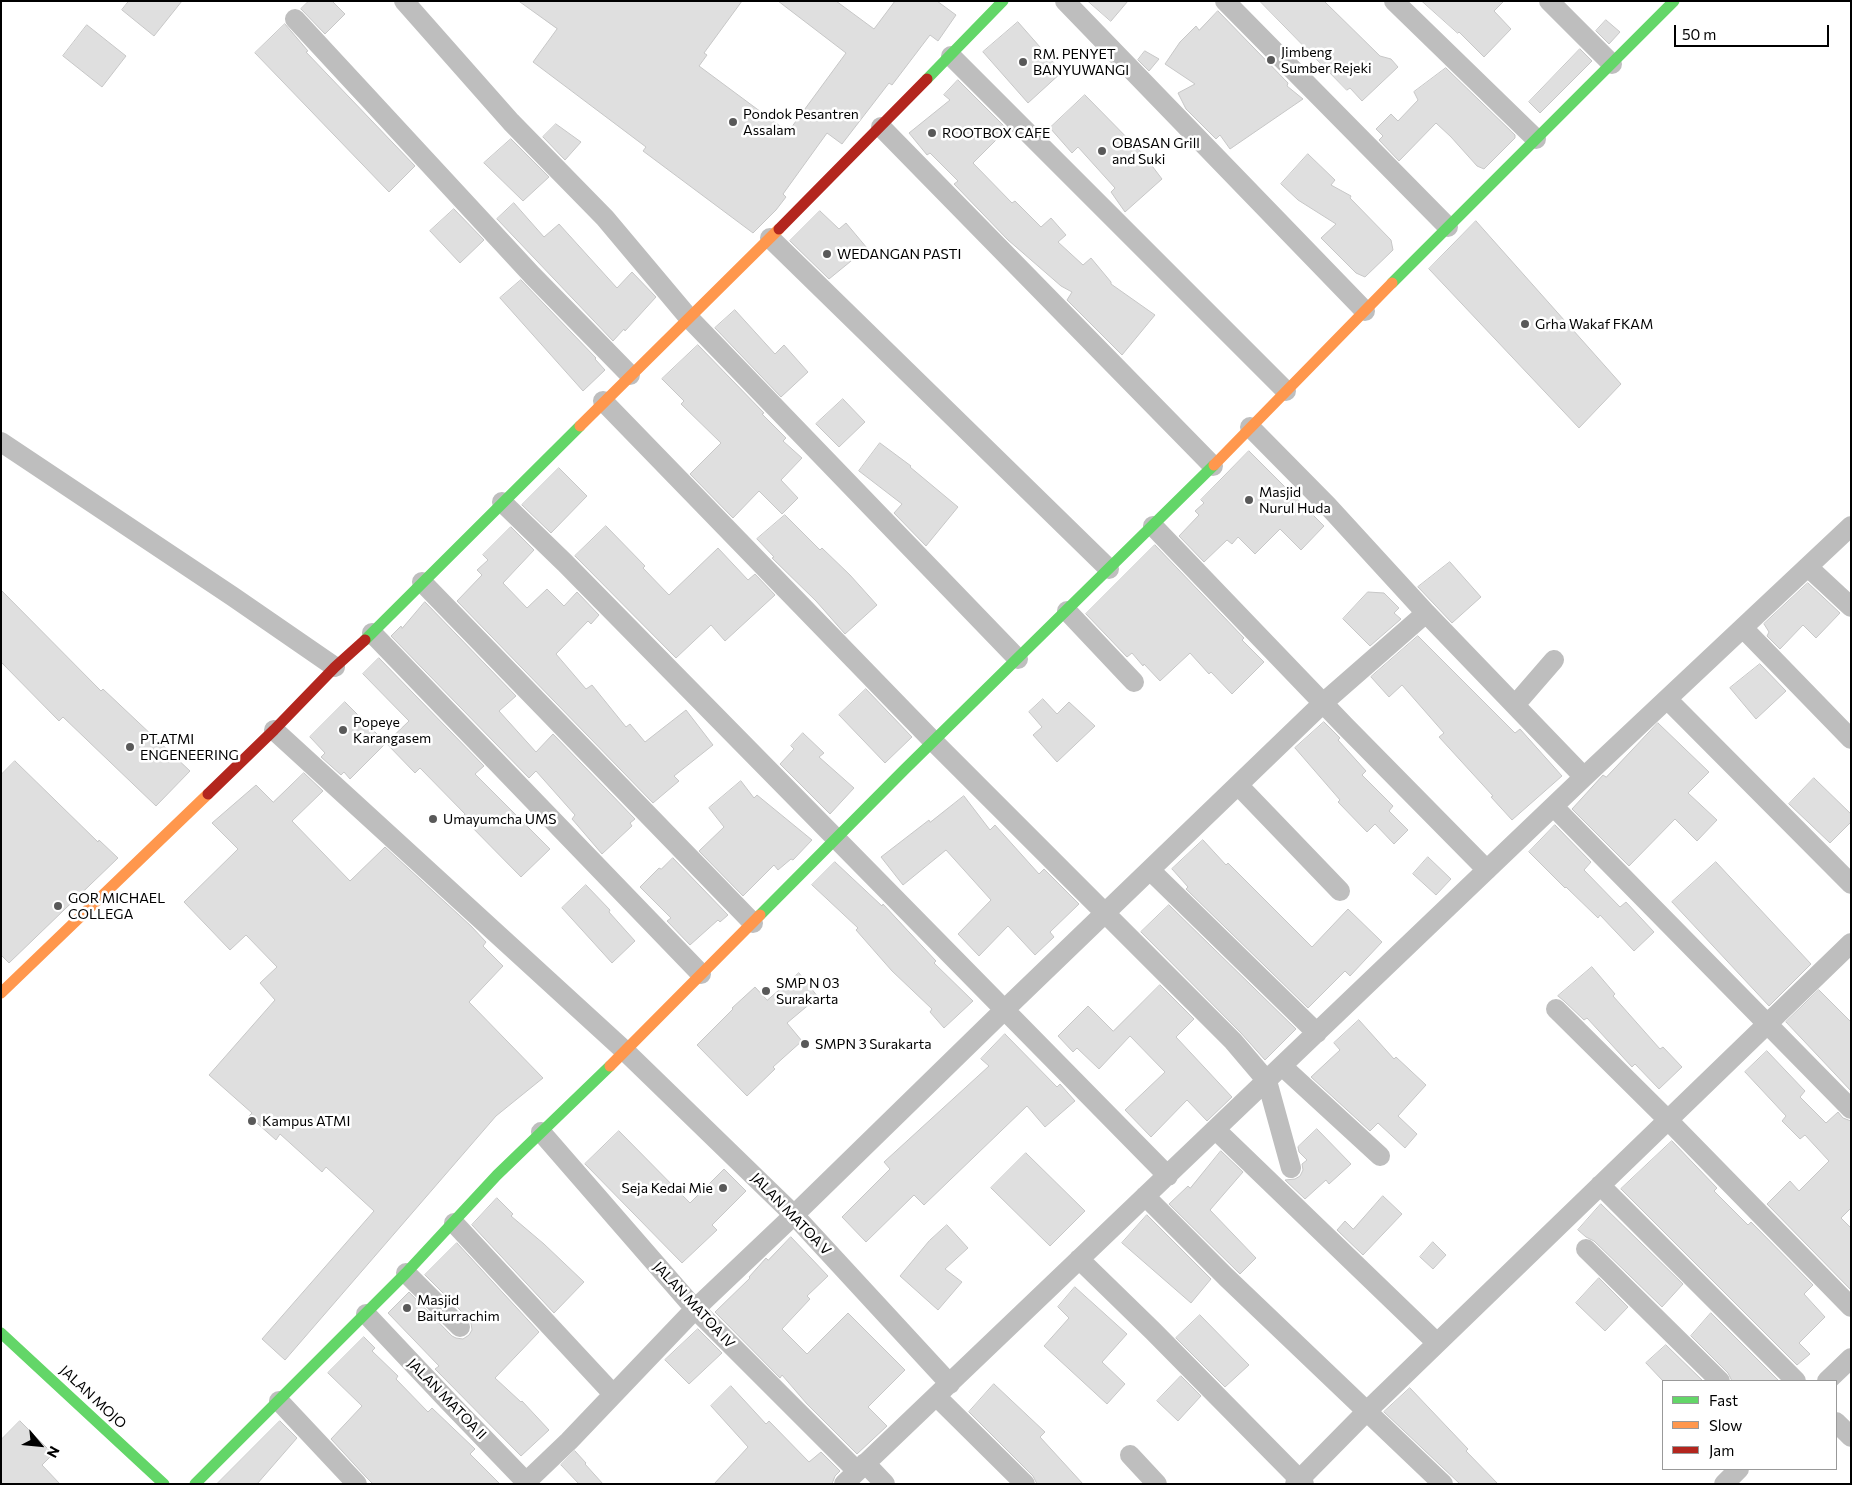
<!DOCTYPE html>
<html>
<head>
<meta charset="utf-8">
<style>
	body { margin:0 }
	#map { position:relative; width:1852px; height:1485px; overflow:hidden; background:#fff; font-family:Commissioner,sans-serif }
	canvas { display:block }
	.frame { position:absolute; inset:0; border:2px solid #000; pointer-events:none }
	.legend { position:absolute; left:1662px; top:1380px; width:175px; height:90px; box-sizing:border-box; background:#fff; border:1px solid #999; margin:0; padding:6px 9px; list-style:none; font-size:15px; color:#000 }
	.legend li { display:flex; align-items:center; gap:10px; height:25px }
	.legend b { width:25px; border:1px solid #999 }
	.north { position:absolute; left:15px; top:1420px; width:50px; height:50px; -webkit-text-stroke:4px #fff; paint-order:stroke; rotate:118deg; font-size:14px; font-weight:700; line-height:20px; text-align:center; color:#000 }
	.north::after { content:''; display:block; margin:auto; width:18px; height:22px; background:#000; clip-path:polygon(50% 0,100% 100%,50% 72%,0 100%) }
	.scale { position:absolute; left:1674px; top:25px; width:155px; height:22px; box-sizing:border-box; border:2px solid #000; border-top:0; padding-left:6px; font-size:15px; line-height:18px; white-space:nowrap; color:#000; -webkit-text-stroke:4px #fff; paint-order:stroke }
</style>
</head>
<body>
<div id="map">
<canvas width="1852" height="1485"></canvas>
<div class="frame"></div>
<ul class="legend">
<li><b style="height:6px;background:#63d668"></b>Fast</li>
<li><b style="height:6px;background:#ff974d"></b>Slow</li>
<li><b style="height:6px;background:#b3261e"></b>Jam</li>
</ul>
<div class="north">N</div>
<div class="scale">50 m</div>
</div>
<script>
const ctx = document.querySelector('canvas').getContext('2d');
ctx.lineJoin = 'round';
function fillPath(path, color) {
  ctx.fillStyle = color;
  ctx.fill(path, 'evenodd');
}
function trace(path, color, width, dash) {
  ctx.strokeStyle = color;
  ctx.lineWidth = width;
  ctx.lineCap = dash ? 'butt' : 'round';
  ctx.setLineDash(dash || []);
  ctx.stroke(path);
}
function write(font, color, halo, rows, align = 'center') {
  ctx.font = font + ' Commissioner,sans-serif';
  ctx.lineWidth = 5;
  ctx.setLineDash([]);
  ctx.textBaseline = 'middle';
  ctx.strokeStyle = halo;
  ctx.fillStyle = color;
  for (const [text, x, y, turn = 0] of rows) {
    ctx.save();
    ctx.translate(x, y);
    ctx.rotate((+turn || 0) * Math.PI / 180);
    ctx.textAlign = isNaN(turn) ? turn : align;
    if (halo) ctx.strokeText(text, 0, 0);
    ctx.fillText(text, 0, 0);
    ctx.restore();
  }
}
const building = new Path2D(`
	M129 1H182L154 36 122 10Z
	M309 1H332L345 14 325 34 301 9Z
	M519 1H742L704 53 707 55 699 66 788 132 846 53 778 1H836L874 29 895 1H937L956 15 938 41 930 35 892 85 889 83 842 144 827 133 783 194 786 197 776 210 753 233 643 151 646 147 533 62 557 29Z
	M1088 1H1128L1111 21Z
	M1260 1H1324L1380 56 1391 59 1398 67 1362 101 1350 88 1347 90Z
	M1422 1H1504L1494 11 1511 29 1484 57 1459 32 1458 33Z
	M1218 11 1288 83 1287 86 1303 99 1230 149 1220 135 1216 139 1186 109 1178 93 1195 84 1165 64 1180 42 1196 26 1199 30Z
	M1606 20 1620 32 1609 44 1596 31Z
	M1018 22 1062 72 1028 103 983 52Z
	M285 24 308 51 306 52 415 166 389 192 255 53Z
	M87 25 126 56 102 87 63 56Z
	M1580 49 1592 61 1540 113 1529 102Z
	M1145 51 1159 59 1149 71 1138 60Z
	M1446 68 1515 135V138L1484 169 1477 166 1451 137 1436 123 1399 161 1379 140 1383 136 1376 129 1391 114 1398 121 1418 100 1414 92Z
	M958 80 1007 129 973 163 1012 203 1015 201 1041 227 1051 218 1066 235 1058 242 1083 265 1091 258 1111 282V284L1155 315 1122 355 1067 300 1072 292 1061 286 1008 240 954 184 958 181 930 153 927 155 909 133 950 100 944 95Z
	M1085 95 1143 154 1162 179 1125 212 1111 192 1115 188 1078 147 1072 153 1050 128Z
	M556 124 581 142 565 160 543 137Z
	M511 139 549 177 523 201 484 163Z
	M1308 154 1335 180 1331 185 1351 196 1350 198 1391 240 1393 250 1365 277 1356 273 1321 238 1336 224 1298 200 1281 184Z
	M514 203 544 237 559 224 617 288 632 272 656 297 625 331 624 329 613 341 497 219Z
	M454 209 484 240 460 263 430 231Z
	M820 211 839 229 846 223 867 248 829 279 790 241Z
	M1476 221 1621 384 1579 428 1429 269Z
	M521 280 596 358 595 359 605 370 583 391 500 298Z
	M735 310 775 354 784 345 808 372 781 397 715 328Z
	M698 345 764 413 762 414 786 438 783 441 802 458 781 480 798 498 782 514 759 491 733 518 690 474 721 443 681 404 684 401 662 379Z
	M843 399 865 422 839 447 816 424Z
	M880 443 911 466 910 467 958 507 926 546 894 513 902 504 859 471Z
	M1249 451 1324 526 1301 550 1280 529 1255 554 1238 537 1232 544 1227 540 1204 562 1179 536 1199 515 1195 511 1204 503 1201 500Z
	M559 468 587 496 551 533 522 505Z
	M785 515 820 550 822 548 850 575 877 605 845 634 816 601 772 558 774 557 757 539Z
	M606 526 645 566 643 568 669 595 718 548 748 580 755 574 775 595 725 641 711 625 676 658 575 556Z
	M511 527 534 550 503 583 527 608 547 589 564 606 577 592 599 615 591 624 588 621 556 654 586 689 592 685 626 727 630 724 645 742 686 710 713 745 674 776 679 781 653 803 457 601 482 575 477 570 488 560 483 555Z
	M1155 545 1244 638 1242 640 1264 662 1232 694 1211 672 1209 674 1190 653 1160 681 1144 664 1143 666 1132 653 1127 657 1086 614Z
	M1450 562 1481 597 1452 623 1418 587Z
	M1808 583 1840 613 1816 638 1803 625 1780 649 1767 636 1769 632 1764 624Z
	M1 590 101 691 103 689 190 771 156 806 63 717 59 721 1 662Z
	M1368 592 1384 593 1399 608 1394 613 1401 619 1370 646 1343 619Z
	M425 602 516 696 499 711 536 752 553 734 635 819 630 823 632 826 602 854 572 819 575 815 536 771 529 778 391 636 401 626 402 628Z
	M1418 636 1515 733 1520 729 1562 776 1512 820 1491 797 1493 796 1439 737 1444 733 1402 685 1389 697 1371 677Z
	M379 658 484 766 475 774 550 849 521 877 462 817 465 814 420 768 415 773 386 743 409 721 363 674Z
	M1760 664 1786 691 1756 719 1730 688Z
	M866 689 912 737 885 763 839 715Z
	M1043 699 1057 714 1069 702 1095 726 1057 762 1033 735 1042 727 1029 712Z
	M345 702 386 743 350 779 344 772 341 775 321 757 325 753 310 737Z
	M1324 722 1340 738 1338 740 1366 771 1362 775 1393 806 1389 811 1408 830 1394 844 1375 824 1367 832 1338 802 1340 800 1295 748Z
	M1658 723 1709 772 1688 793 1717 820 1697 841 1675 819 1629 866 1572 809 1603 775 1606 777Z
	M803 733 824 753 819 757 854 788 830 814 780 764 794 749 791 746Z
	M15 761 98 842 99 840 118 858 9 963 1 955V775Z
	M304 773 323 791 292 821 350 881 385 847 471 926 486 942 483 946 503 966 469 1002 543 1078 496 1116 285 1360 262 1339 374 1211 326 1167 322 1172 280 1134 276 1140 249 1116 252 1113 209 1075 275 1000 260 983 277 967 246 935 230 950 184 902 238 849 212 823 256 785 273 802Z
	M1814 778 1851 814V822L1830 843 1789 804Z
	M741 781 754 798 757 795 812 840 793 860 791 859 778 870 774 865 743 896 699 851 724 827 709 808Z
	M964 796 990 830 995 825 1039 874 1044 869 1079 904 1050 932 1054 937 1035 955 1008 926 979 956 958 934 991 900 946 850 903 885 881 857 929 820 930 822Z
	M1555 825 1591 862 1584 870 1620 907 1626 902 1654 932 1634 951 1600 915 1598 918 1566 887 1565 888 1529 852Z
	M1203 840 1226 865 1228 863 1312 947 1348 909 1382 942 1350 976 1345 971 1308 1008 1186 889 1188 887 1172 869Z
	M1428 857 1451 879 1436 895 1413 874Z
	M673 858 728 915 720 922 718 920 690 945 667 921 671 918 640 887 659 868 661 869Z
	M835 862 882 906 883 904 936 961 934 963 973 1001 944 1028 930 1012 932 1009 892 971 856 930 858 928 812 885Z
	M1716 862 1811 964 1769 1006 1672 902Z
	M586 885 610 910 609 912 635 941 612 963 562 908Z
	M1169 905 1296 1029 1265 1060 1241 1033 1141 932Z
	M1592 967 1615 994 1613 996 1660 1049 1663 1047 1682 1067 1659 1089 1635 1064 1632 1067 1587 1018 1584 1020 1564 1001 1558 996Z
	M799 973 818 997 787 1023 802 1041 773 1067 775 1069 747 1096 697 1045 733 1009 732 1008 755 987 767 1000Z
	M1160 985 1194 1019 1176 1037 1232 1097 1207 1121 1187 1100 1151 1137 1125 1110 1165 1072 1130 1036 1099 1069 1077 1048 1073 1052 1058 1036 1088 1006 1113 1031Z
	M1819 990 1851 1022V1091L1786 1022Z
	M1359 1020 1394 1059 1396 1057 1426 1085 1398 1116 1417 1134 1405 1148 1378 1123 1370 1131 1311 1077 1340 1050 1334 1043Z
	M1005 1034 1057 1087 1060 1084 1075 1101 1045 1127 1027 1106 924 1205 914 1195 866 1242 842 1217 890 1169 884 1162 989 1066 981 1059Z
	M1767 1051 1805 1091 1800 1097 1826 1123 1838 1112 1843 1118 1851 1121V1208L1841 1218 1851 1228V1290L1767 1204 1790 1181 1799 1191 1829 1161 1805 1135 1800 1139 1782 1121 1786 1116 1745 1072Z
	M1317 1129 1351 1164 1329 1184 1326 1180 1305 1199 1285 1180 1295 1179 1300 1176 1303 1170 1302 1164 1307 1160 1299 1152 1298 1147Z
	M619 1131 690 1203 724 1169 746 1191 712 1225 717 1230 682 1263 585 1164Z
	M1672 1141 1717 1188 1714 1191 1748 1225 1751 1222 1813 1285 1804 1294 1825 1317 1799 1343 1810 1354 1797 1365 1621 1189Z
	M1221 1151 1243 1172 1210 1210 1256 1258 1240 1274 1169 1204 1188 1186 1190 1188Z
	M1026 1153 1085 1211 1050 1246 991 1188Z
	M1383 1196 1402 1214 1363 1255 1337 1230 1345 1221 1353 1229Z
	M497 1198 513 1214 511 1216 544 1244 584 1282 554 1313 472 1225Z
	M1601 1204 1683 1284 1662 1307 1594 1241 1586 1237 1578 1230Z
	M1147 1215 1211 1279 1191 1303 1122 1243Z
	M947 1225 968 1248 945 1269 962 1282 938 1310 900 1276 929 1241Z
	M791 1237 828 1276 807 1296 810 1299 782 1329 807 1354 848 1313 905 1370 868 1407 887 1426 857 1454 807 1404 782 1375 780 1378 715 1312 750 1278 749 1277 766 1258 768 1260Z
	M1433 1242 1446 1255 1433 1269 1420 1257Z
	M457 1243 539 1332 495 1378 521 1402 522 1401 549 1430 521 1456 435 1369 439 1366 388 1313 409 1292 452 1336 456 1338 463 1339 469 1335 472 1330 471 1323 469 1319 425 1275Z
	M1599 1278 1628 1307 1605 1331 1576 1303Z
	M1075 1287 1127 1334 1102 1362 1125 1384 1107 1404 1044 1346 1069 1318 1058 1307Z
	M1711 1313 1779 1381H1732L1728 1373 1691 1336Z
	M1200 1315 1249 1365 1225 1387 1176 1338Z
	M698 1329 722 1353 689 1384 665 1360Z
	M364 1337 375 1348 372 1351 398 1376 396 1379 428 1412 432 1408 475 1449 470 1454 500 1484H373L366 1477 331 1439 362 1406 328 1373Z
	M1666 1345 1703 1381H1663L1646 1363Z
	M1181 1376 1201 1396 1178 1421 1157 1401Z
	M994 1384 1045 1432 1040 1437 1083 1484H1037L1033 1476 969 1412Z
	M731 1386 766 1424 769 1421 809 1462 821 1452 840 1471 835 1476 832 1484H714L748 1447 711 1406Z
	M1410 1388 1468 1449 1466 1451 1498 1484H1460L1384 1412Z
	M20 1421 53 1454 42 1465 60 1484H1V1440Z
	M280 1421 297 1438 257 1484H217Z
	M575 1451 586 1463 585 1464 603 1484H579L561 1465Z`);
fillPath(building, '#dfdfdf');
trace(building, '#c7c7c7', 1);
trace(new Path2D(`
	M404 1 511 122 605 218 689 318 1018 659
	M1065 1 1365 311
	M1225 1 1448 227
	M1394 1 1536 139
	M1549 1 1612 64
	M295 19 532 275 630 375
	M951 56 1286 391
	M881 127 1213 466
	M770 238 1109 569
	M603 401 934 742 1233 1041 1267 1081 1291 1168
	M1250 427 1327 505 1426 613 1584 777
	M1 442 232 596 335 667
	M502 502 565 563 1168 1176
	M1153 526 1345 726 1487 870
	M1808 567 1851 607
	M422 582 753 923
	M1067 611 1134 682
	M1743 628 1851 739
	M372 633 701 974
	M1667 699 1851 884
	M1515 705 1554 660
	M274 730 625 1051 794 1215 950 1384
	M1238 785 1340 891
	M1554 807 1851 1109
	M1150 870 1317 1033
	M1556 1009 1668 1120 1851 1307
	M1282 1066 1380 1156
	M1216 1130 1437 1343
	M541 1132 695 1309 857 1471
	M1600 1185 1796 1381
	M1145 1196 1226 1277 1443 1484
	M454 1223 613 1394
	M1586 1249 1720 1381
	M1079 1259 1153 1331 1304 1484
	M406 1273 460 1327
	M366 1314 448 1401 528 1484
	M1827 1381 1851 1358
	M937 1397 1025 1484
	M279 1401 357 1484
	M1836 1422 1851 1437
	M1130 1455 1157 1484
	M865 1463 885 1484
	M524 1484 569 1441 695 1309 794 1215 998 1016 1323 703 1426 613
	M844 1484 1584 777 1851 526
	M1295 1484 1367 1411 1851 943
	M1724 1484 1739 1469`), '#bebebe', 20);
trace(new Path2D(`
	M927 79 1003 1
	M1392 283 1674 1
	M365 640 580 426
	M760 915 904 770 1214 465
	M1 1333 164 1484
	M195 1484 406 1273 497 1175 610 1066`), '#63d668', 11);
trace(new Path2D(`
	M580 426 779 229
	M1214 465 1392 283
	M1 993 208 794
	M610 1066 760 915`), '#ff974d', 11);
trace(new Path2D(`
	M779 229 927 79
	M208 794 274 730 335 667 365 640`), '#b3261e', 11);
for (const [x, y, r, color] of [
	[1271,60,5,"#595959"],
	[1023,62,5,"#595959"],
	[733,122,5,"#595959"],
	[932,133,5,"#595959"],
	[1102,151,5,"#595959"],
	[827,254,5,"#595959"],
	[1525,324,5,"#595959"],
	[1249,500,5,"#595959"],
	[343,730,5,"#595959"],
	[130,747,5,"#595959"],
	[433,819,5,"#595959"],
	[58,906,5,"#595959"],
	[766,991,5,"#595959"],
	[805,1044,5,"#595959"],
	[252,1121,5,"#595959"],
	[723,1188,5,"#595959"],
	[407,1308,5,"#595959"]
]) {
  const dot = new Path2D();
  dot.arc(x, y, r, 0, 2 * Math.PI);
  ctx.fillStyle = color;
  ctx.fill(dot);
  trace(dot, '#fff', 2);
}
write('14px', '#000', '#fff', [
	["Jimbeng",1281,52],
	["Sumber Rejeki",1281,68],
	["RM. PENYET",1033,54],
	["BANYUWANGI",1033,70],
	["Pondok Pesantren",743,114],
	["Assalam",743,130],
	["ROOTBOX CAFE",942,133],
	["OBASAN Grill",1112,143],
	["and Suki",1112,159],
	["WEDANGAN PASTI",837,254],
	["Grha Wakaf FKAM",1535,324],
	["Masjid",1259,492],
	["Nurul Huda",1259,508],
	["Popeye",353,722],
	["Karangasem",353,738],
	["PT.ATMI",140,739],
	["ENGENEERING",140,755],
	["Umayumcha UMS",443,819],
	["GOR MICHAEL",68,898],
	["COLLEGA",68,914],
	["SMP N 03",776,983],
	["Surakarta",776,999],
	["SMPN 3 Surakarta",815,1044],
	["Kampus ATMI",262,1121],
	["Seja Kedai Mie",713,1188,"right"],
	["Masjid",417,1300],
	["Baiturrachim",417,1316]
], 'left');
write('14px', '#000', '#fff', [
	["JALAN MATOA V",791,1214,46],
	["JALAN MATOA IV",694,1305,47],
	["JALAN MOJO",93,1397,43],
	["JALAN MATOA II",447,1399,46]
]);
</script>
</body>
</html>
